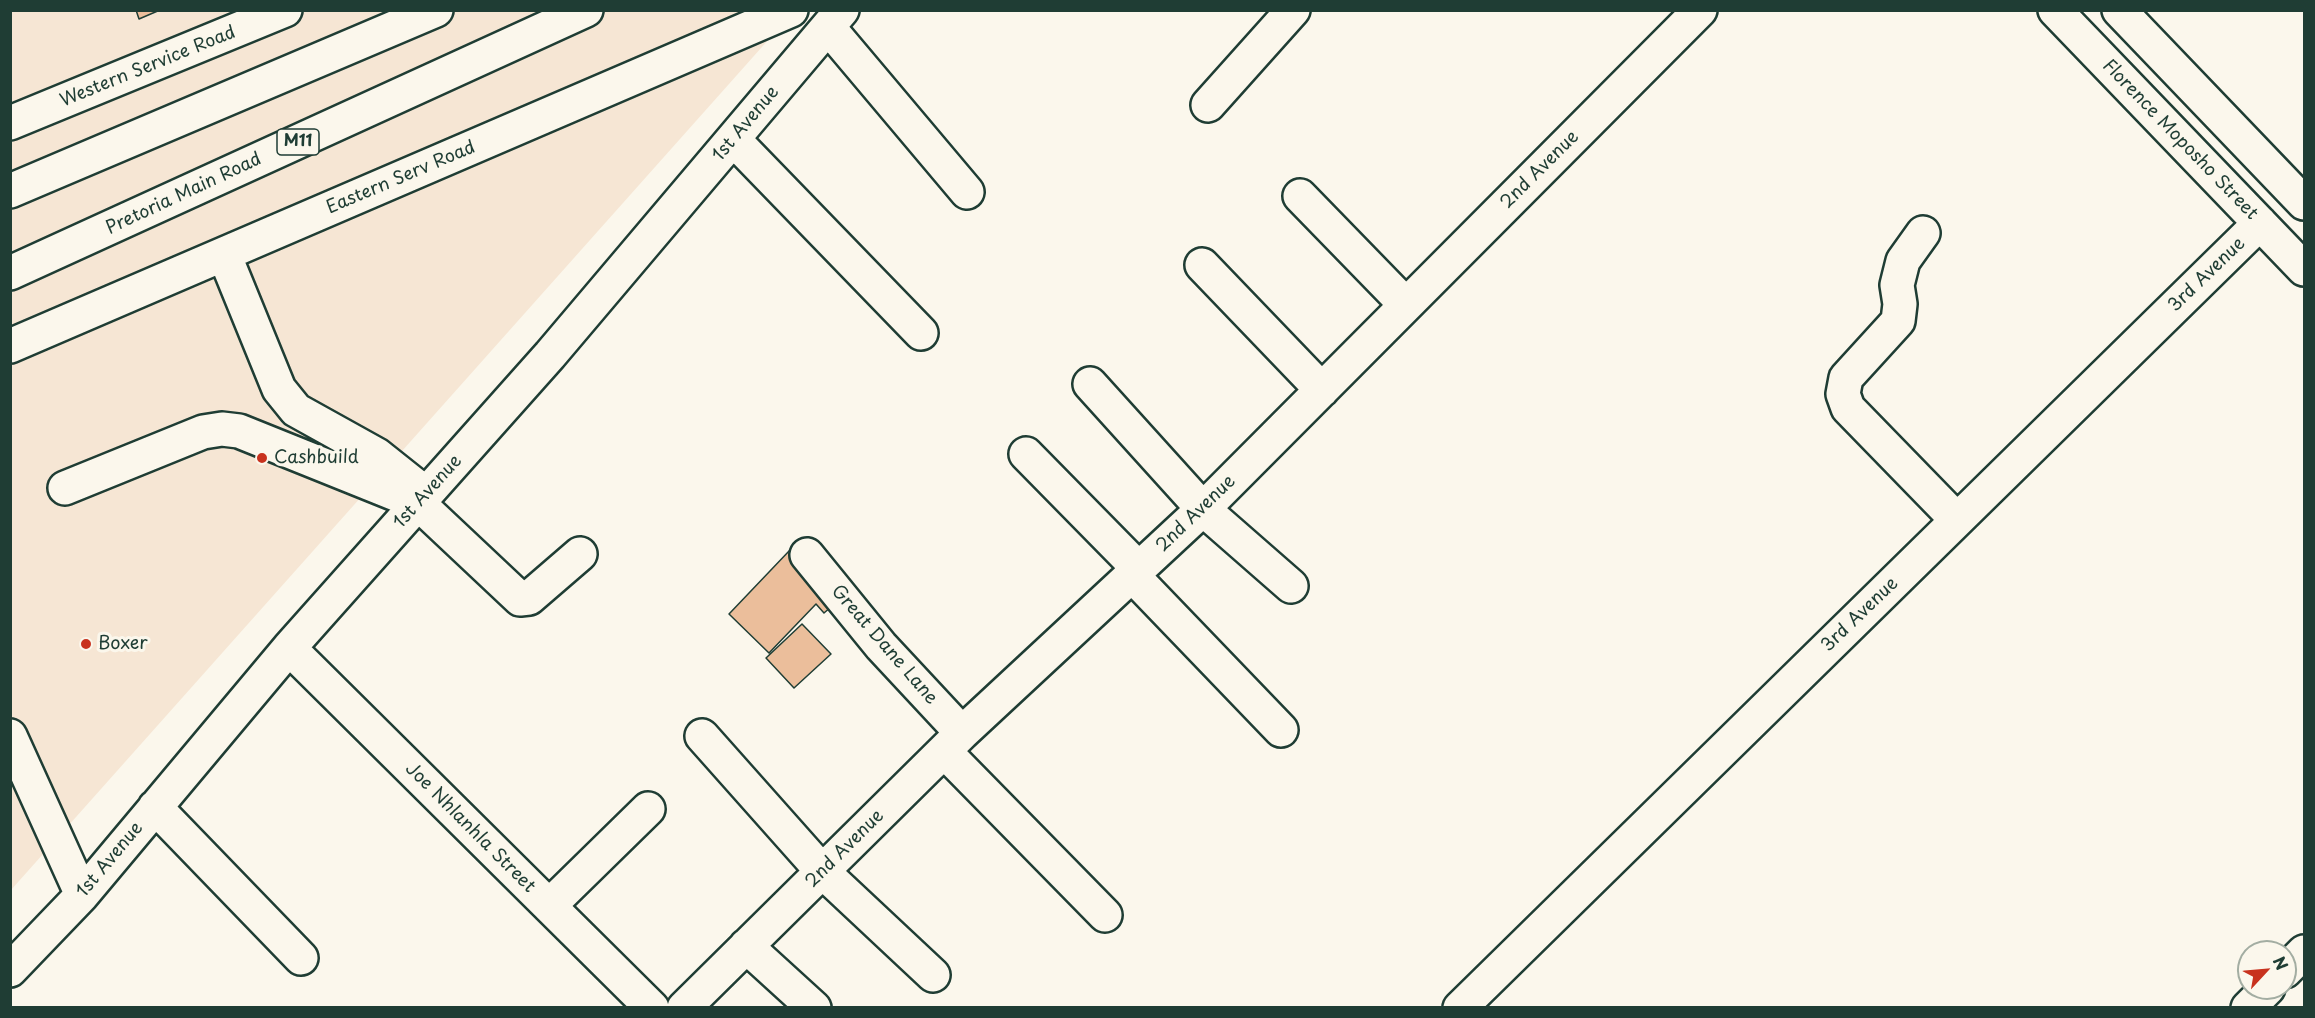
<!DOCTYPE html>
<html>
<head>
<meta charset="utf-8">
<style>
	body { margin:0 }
	#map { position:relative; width:2315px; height:1018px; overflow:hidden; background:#fbf7ec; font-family:"Playpen Sans",sans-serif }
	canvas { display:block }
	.frame { position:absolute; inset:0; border:12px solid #1f3d34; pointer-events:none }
	.north { position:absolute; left:2237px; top:940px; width:60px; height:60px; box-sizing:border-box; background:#fbf7ec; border:2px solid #a3ada2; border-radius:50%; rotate:64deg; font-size:16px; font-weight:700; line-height:24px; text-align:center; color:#1f3d34 }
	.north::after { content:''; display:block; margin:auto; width:21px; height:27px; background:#c8321e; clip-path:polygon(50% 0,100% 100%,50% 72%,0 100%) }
</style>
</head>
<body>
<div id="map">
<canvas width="2315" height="1018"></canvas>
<div class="frame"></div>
<div class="north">N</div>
</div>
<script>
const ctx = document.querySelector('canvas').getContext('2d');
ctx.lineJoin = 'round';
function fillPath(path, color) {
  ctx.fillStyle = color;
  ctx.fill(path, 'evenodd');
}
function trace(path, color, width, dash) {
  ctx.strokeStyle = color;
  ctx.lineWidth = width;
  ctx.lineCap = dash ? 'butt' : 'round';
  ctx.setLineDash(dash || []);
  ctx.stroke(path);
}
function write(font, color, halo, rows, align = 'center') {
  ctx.font = font + ' "Playpen Sans",sans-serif';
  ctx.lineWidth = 6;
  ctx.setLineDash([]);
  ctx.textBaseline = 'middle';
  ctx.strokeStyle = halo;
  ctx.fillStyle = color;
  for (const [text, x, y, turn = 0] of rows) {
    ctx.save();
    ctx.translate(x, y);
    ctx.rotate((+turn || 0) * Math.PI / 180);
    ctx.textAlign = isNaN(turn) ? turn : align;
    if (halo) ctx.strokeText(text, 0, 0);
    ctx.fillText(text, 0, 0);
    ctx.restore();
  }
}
fillPath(new Path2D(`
	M11 11H794L11 890Z`), '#f6e6d4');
const building = new Path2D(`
	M136 10H160L139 19Z
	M790 550 839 600 824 613 816 604 769 653 729 614Z
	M802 624 831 654 794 688 766 658Z`);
fillPath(building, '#ebbe9b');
trace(building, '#1f3d34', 1.5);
const minor = new Path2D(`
	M2055 10 2304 269
	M2119 10 2304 203
	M828 27 967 192
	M1208 105 1293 10
	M10 123 285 10
	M733 139 921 333
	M1300 196 1406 305
	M1923 233 1903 261 1897 285 1900 304 1898 321 1846 378 1843 394 1848 408 1957 520
	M224 254 279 389 296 410 377 455 426 494
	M1202 265 1322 390
	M10 346 791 10
	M1090 384 1203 509 1291 586
	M1026 454 1139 569
	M65 488 203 432 222 429 239 431 418 503 520 599 529 598 580 554
	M807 555 881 646 962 733
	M1132 575 1281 730
	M289 648 652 1008
	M10 736 82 895
	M702 736 822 871 933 975
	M944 751 1105 915
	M155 807 301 958
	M549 906 648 809
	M746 946 814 1008
	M10 970 82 895 289 648 550 355 842 10
	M2285 971 2304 952
	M684 1008 962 733 1203 509 1700 10
	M1460 1008 2260 223
	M2248 1008 2268 988`);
const major = new Path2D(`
	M10 191 436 10
	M10 273 586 10`);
trace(minor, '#1f3d34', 38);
trace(major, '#1f3d34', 38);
trace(minor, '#fbf7ec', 33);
trace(major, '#fbf7ec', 33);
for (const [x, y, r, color] of [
	[262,458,6,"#c8321e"],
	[86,644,6,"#c8321e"]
]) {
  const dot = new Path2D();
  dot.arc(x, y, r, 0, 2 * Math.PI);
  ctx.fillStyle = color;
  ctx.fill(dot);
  trace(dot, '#fbf7ec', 2);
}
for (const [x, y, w] of [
	[298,142,42]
]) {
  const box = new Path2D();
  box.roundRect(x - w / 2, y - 13, w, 26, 4.5);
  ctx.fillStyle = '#fbf7ec';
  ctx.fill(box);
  trace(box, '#1f3d34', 1.5);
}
write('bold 16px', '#1f3d34', null, [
	["M11",298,142]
]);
write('18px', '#1f3d34', '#fbf7ec', [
	["Western Service Road",148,67,-22],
	["1st Avenue",746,124,-50],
	["Florence Moposho Street",2180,140,46],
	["2nd Avenue",1540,170,-45],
	["Eastern Serv Road",401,178,-23],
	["Pretoria Main Road",184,194,-25],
	["3rd Avenue",2207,275,-44],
	["1st Avenue",428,492,-48],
	["2nd Avenue",1196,514,-44],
	["3rd Avenue",1860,615,-44],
	["Great Dane Lane",884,645,49],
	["Joe Nhlanhla Street",470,828,45],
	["2nd Avenue",845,849,-45],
	["1st Avenue",110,860,-50]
]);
write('18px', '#1f3d34', '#fbf7ec', [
	["Cashbuild",274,458],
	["Boxer",98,644]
], 'left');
</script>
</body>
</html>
